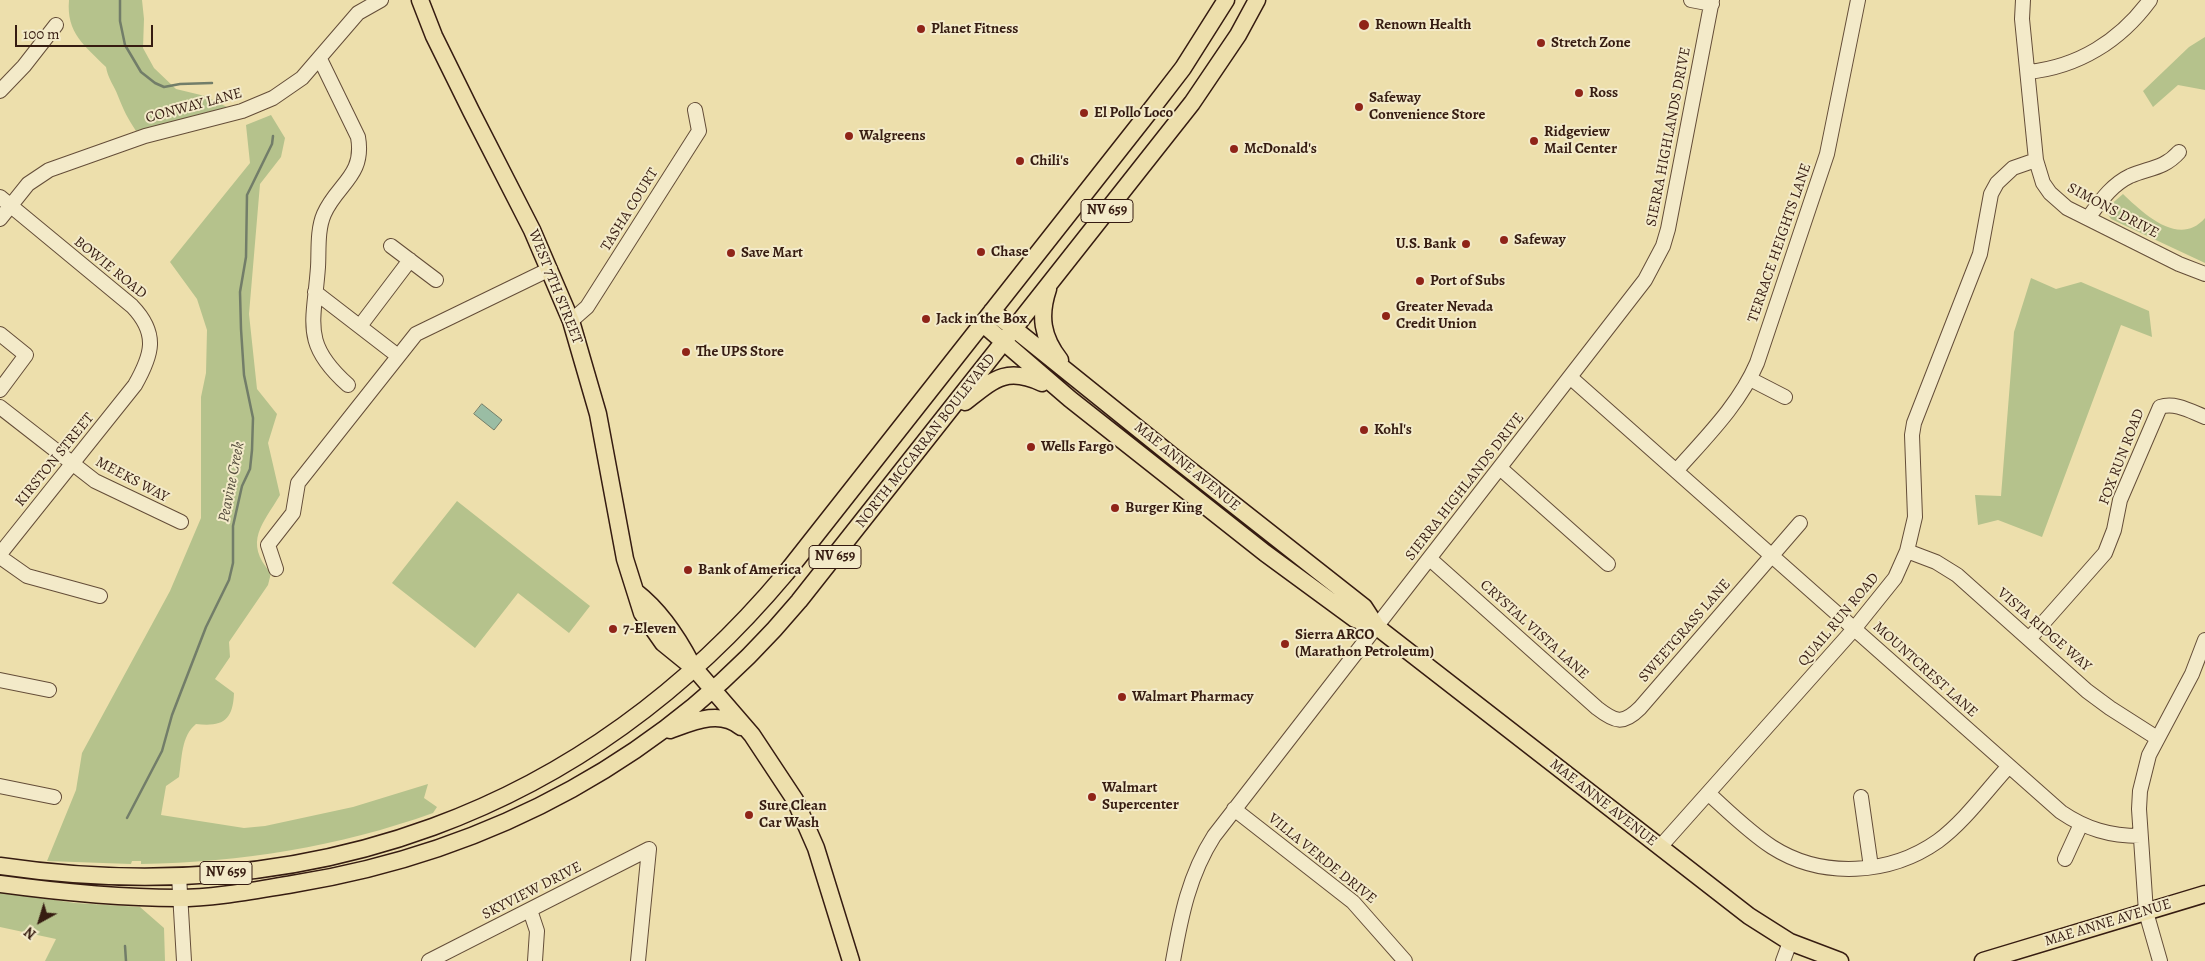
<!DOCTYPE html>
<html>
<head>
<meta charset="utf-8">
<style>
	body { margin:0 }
	#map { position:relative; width:2205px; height:961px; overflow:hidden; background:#eddfac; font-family:Alegreya,serif }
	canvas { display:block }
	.north { position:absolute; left:15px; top:896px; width:50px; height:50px; -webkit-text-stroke:4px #f3eac9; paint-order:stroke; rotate:219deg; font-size:14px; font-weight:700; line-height:20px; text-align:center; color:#361c11 }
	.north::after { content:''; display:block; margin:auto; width:18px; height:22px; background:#361c11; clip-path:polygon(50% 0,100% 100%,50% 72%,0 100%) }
	.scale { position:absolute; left:15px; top:25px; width:138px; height:22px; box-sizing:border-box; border:2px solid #361c11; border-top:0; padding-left:6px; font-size:15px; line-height:18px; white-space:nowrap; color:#361c11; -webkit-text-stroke:4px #f3eac9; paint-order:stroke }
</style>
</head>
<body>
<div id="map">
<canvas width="2205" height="961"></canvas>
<div class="north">N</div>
<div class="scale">100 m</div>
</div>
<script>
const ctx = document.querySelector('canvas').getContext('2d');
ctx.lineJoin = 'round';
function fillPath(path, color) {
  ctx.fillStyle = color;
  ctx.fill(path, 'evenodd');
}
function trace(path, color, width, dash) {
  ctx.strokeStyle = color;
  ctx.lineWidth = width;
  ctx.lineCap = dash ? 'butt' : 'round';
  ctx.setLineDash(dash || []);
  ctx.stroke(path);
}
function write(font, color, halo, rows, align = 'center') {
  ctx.font = font + ' Alegreya,serif';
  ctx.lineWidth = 4;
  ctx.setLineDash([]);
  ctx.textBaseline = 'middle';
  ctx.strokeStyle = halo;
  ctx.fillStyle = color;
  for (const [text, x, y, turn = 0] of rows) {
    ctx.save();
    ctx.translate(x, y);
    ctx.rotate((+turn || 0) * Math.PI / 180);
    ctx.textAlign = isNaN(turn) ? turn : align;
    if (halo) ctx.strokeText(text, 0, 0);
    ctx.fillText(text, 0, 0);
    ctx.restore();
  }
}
fillPath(new Path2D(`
	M69 0H142L144 19 143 48 154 68 176 89 205 96 227 107 136 131C127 117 124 111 118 96 114 85 108 79 106 67 85 46 66 33 69 0Z
	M2205 37V90L2178 85 2153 107 2143 91 2189 47Z
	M271 115 285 138 281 157 260 184 249 314 257 389 277 414 268 443 280 495C263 524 243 542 271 573L268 585 229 642 230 657 215 679 234 693C233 721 222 727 196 724 181 736 182 759 179 777L166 786 161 815 244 828 265 826 353 807 428 784 424 798 437 807 433 813C338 847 242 862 141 864V861H132L131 864 47 861 76 790 82 753 170 591 201 518V397L206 373 207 330 197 299 170 262 250 163 246 125Z
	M2123 194C2143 213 2179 248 2205 218V263L2111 219 2107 213 2108 207Z
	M2031 278 2056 289 2081 282 2149 311 2152 337 2121 325 2042 537 1998 520 1978 525 1975 495 2001 496 2014 332Z
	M457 501 590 606 569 633 518 593 475 648 392 583Z
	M0 892 75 903 140 907 164 928 165 961H45L56 939 0 927Z`), '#b5c28c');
const water = new Path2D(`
	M482 404 502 420 494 430 474 414Z`);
fillPath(water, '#9abda4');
trace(water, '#727d69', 1);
trace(new Path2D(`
	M120 0V21L125 45 141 72 155 83 164 87 180 84 212 83
	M127 818 162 751 172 715 206 627 229 580 233 563V526L242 486 250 469 252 450 253 418 244 375 241 329 240 292 246 257 247 195 272 144 273 136
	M125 946 126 961`), '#727d69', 2.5);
const minor = new Path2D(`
	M1691 0 1712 4
	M2023 0 2022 19 2036 160 2043 183 2050 193 2067 208 2179 264 2205 274
	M320 59 358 137C365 176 337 184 324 214 317 230 319 251 318 267 314 323 301 343 348 385
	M2028 72C2078 67 2120 41 2150 0
	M0 91 24 66 56 25
	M0 197 132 306C159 334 152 355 135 385L0 554
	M2088 218C2100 202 2111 185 2130 176 2148 168 2164 169 2179 152
	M0 219 28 184 49 170 145 136 242 111 273 98 302 78 358 13 381 0
	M391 246 436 280
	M315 292 398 356
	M571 321 587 307 699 131 695 110
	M360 326 410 260
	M0 334 26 355 0 390
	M1570 377 2061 812C2086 829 2110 836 2140 836
	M1750 379 1785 397
	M0 407 95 481 181 522
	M1500 468 1608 564
	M1676 471C1706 437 1739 405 1757 363L1827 154 1858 0
	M1907 551 1936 562 1957 575 2087 691 2110 708 2157 738
	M0 557 27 576 100 596
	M1430 559 1597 708C1615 722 1623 725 1640 708L1800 523
	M276 569 268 545 293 513 298 483 416 334 550 269
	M2029 639 2105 553 2114 530 2120 500 2160 407C2175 402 2190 411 2205 417
	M0 680 49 690
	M0 786 54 797
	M1708 793C1729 812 1749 832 1772 847 1822 879 1890 875 1938 841 1965 821 1986 791 2009 766
	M1861 797 1871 867
	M1234 809 1353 902 1405 961
	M1660 847 1854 629 1895 578 1907 551 1915 517 1912 435 1914 423 1980 254 1991 194 1997 183 2013 168 2036 160
	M2065 859 2081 824
	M179 876 184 961
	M530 910 537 931 535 961
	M429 961 649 849
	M638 961 649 849
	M1173 961C1181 916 1189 875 1214 836L1645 280 1663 246 1668 229 1712 0
	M1783 961 1790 942
	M2160 961 2146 912 2139 809 2140 791 2149 755 2192 674 2205 640`);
const major = new Path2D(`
	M420 0 434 36 471 111 532 230 571 321 598 414 625 559 642 613 663 643 695 669 752 735 795 800 816 848 851 961
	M1048 289C1039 316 1042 337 1060 360
	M992 311 1176 459 1364 607 1377 627
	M983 324 1070 399 1265 553 1355 619 1377 627 1749 916 1790 942 1840 961
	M965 402C993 380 1006 366 1042 383
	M636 592C659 610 678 638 691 663
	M670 730C692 722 720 709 741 727
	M0 866C309 911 584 814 786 573L1153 107 1183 68 1226 0
	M0 884C59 892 118 898 178 898 216 898 255 890 293 884 492 852 669 757 799 601L1192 103 1238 35 1257 0
	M1983 961 2205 894`);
trace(minor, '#644d38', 16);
trace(major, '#361c11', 19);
trace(minor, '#f3eac9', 14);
trace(major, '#eddfac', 16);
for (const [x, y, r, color] of [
	[1364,25,6,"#8f2418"],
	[921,29,5,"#8f2418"],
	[1541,43,5,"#8f2418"],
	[1579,93,5,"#8f2418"],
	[1359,107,5,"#8f2418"],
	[1084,113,5,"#8f2418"],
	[849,136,5,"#8f2418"],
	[1534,141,5,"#8f2418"],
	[1234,149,5,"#8f2418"],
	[1020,161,5,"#8f2418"],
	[1504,240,5,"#8f2418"],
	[1466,244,5,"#8f2418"],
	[981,252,5,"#8f2418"],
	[731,253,5,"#8f2418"],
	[1420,281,5,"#8f2418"],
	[1386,316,5,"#8f2418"],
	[926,319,5,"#8f2418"],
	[686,352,5,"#8f2418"],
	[1364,430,5,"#8f2418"],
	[1031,447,5,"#8f2418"],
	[1115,508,5,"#8f2418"],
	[688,570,5,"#8f2418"],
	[613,629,5,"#8f2418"],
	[1285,644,5,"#8f2418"],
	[1122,697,5,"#8f2418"],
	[1092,797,5,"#8f2418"],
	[749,815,5,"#8f2418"]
]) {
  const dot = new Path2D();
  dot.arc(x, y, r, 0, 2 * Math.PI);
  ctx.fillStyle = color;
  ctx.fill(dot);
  trace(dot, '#f3eac9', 2);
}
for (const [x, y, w] of [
	[1107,211,52],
	[835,557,52],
	[226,873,52]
]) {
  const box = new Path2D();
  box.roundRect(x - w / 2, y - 11.5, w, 23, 4);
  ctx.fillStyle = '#f3eac9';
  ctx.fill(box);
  trace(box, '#361c11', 1);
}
write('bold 14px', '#361c11', null, [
	["NV 659",1107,211],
	["NV 659",835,557],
	["NV 659",226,873]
]);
write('bold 15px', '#361c11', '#f3eac9', [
	["Renown Health",1375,25],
	["Planet Fitness",931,29],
	["Stretch Zone",1551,43],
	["Ross",1589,93],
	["Safeway",1369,98],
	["Convenience Store",1369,115],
	["El Pollo Loco",1094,113],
	["Ridgeview",1544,132],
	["Mail Center",1544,149],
	["Walgreens",859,136],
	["McDonald's",1244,149],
	["Chili's",1030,161],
	["Safeway",1514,240],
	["U.S. Bank",1456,244,"right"],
	["Chase",991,252],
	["Save Mart",741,253],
	["Port of Subs",1430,281],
	["Greater Nevada",1396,307],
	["Credit Union",1396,324],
	["Jack in the Box",936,319],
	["The UPS Store",696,352],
	["Kohl's",1374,430],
	["Wells Fargo",1041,447],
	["Burger King",1125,508],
	["Bank of America",698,570],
	["7-Eleven",623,629],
	["Sierra ARCO",1295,635],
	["(Marathon Petroleum)",1295,652],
	["Walmart Pharmacy",1132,697],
	["Walmart",1102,788],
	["Supercenter",1102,805],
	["Sure Clean",759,806],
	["Car Wash",759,823]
], 'left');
write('15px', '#361c11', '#f3eac9', [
	["CONWAY LANE",194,106,-15],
	["SIERRA HIGHLANDS DRIVE",1669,137,-79],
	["TASHA COURT",630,210,-58],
	["SIMONS DRIVE",2113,211,28],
	["TERRACE HEIGHTS LANE",1780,243,-71],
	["BOWIE ROAD",110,268,39],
	["WEST 7TH STREET",555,287,68],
	["NORTH MCCARRAN BOULEVARD",926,441,-52],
	["FOX RUN ROAD",2122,457,-69],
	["KIRSTON STREET",55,460,-51],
	["MAE ANNE AVENUE",1187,467,39],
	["MEEKS WAY",132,480,28],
	["SIERRA HIGHLANDS DRIVE",1465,487,-52],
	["QUAIL RUN ROAD",1839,620,-50],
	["CRYSTAL VISTA LANE",1534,630,42],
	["VISTA RIDGE WAY",2044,630,41],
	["SWEETGRASS LANE",1685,631,-49],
	["MOUNTCREST LANE",1925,670,42],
	["MAE ANNE AVENUE",1603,803,38],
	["VILLA VERDE DRIVE",1322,859,39],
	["SKYVIEW DRIVE",532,891,-27],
	["MAE ANNE AVENUE",2108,923,-17]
]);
write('italic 16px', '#544c3d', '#f3eac9', [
	["Peavine Creek",232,482,-79]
]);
</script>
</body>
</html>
